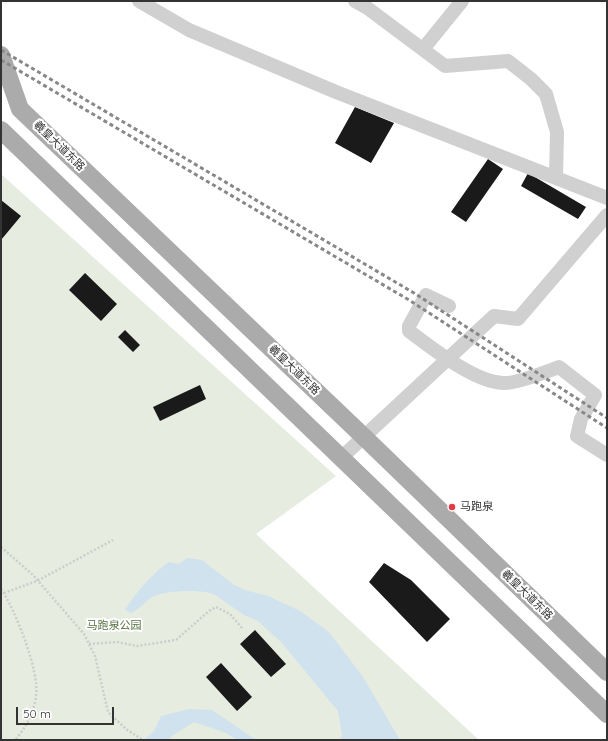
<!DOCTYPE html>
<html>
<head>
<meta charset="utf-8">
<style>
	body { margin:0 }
	#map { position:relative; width:608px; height:741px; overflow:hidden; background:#fff; font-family:Quicksand,sans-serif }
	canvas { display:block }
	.frame { position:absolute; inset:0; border:2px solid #333; pointer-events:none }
	.scale { position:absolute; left:16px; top:707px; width:98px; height:18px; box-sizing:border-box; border:2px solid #333; border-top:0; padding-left:5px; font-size:12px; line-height:14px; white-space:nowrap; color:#333; -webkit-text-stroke:3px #fff; paint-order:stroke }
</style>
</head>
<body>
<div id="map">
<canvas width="608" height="741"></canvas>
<div class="frame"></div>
<div class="scale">50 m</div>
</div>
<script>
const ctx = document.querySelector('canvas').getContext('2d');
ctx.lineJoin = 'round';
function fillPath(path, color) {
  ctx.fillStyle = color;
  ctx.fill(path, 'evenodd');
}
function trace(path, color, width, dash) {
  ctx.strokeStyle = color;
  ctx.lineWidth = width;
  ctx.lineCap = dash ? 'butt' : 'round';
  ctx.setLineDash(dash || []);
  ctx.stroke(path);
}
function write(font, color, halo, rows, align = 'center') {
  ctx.font = font + ' Quicksand,"Noto Sans SC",sans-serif';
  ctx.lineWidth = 4;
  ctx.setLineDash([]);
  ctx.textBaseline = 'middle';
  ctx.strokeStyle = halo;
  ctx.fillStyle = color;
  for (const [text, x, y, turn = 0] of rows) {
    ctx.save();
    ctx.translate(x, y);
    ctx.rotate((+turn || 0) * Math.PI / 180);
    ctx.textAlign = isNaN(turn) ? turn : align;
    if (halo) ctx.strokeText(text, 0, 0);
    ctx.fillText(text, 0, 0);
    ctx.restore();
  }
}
fillPath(new Path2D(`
	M1 174 336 476 256 534 479 740H1Z`), '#e6ecdf');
fillPath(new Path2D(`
	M187 558 202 560 234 585 245 590 268 596 300 611 329 632 363 677 400 740H339L342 735 338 711 282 643 258 621 244 615 214 594C201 589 165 590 152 597 145 602 139 609 132 613L125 610C137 591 151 575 169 562L179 564Z
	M189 709 212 710 256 740H238L226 733 194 722 172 736 169 740H144L154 731 161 716Z`), '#cfe2ee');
fillPath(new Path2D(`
	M355 107 394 123 371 163 335 143Z
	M488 159 503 169 466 222 451 212Z
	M528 173 586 207 578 219 521 186Z
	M1 200 21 216 1 240Z
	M85 273 117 304 101 321 69 290Z
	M125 330 140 345 133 352 118 337Z
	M200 385 206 399 160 421 153 407Z
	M384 563 411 580 450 619 427 642 369 582Z
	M255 630 286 664 271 677 240 644Z
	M221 663 252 697 237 711 206 677Z`), '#1a1a1a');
trace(new Path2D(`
	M1 547 33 575 84 634 95 656 108 712 126 729 143 740
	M1 589C15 609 40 672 36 696 34 712 26 728 15 740
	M4 593 37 581 113 540
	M89 644 117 642 137 646 176 640 209 611 216 607 230 614 242 628`), '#cdcdcd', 2.5, [2, 2]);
trace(new Path2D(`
	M139 1 189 30 336 92 607 198
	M355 1 366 7 445 66 508 61 531 79 546 94 557 132 556 178
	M423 49 462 1
	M449 306 426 295 409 326V331C432 348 474 382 503 383 515 384 546 372 559 367L595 395 581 419 577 436 607 455
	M342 457 494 316 518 319 607 215`), '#d0d0d0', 14);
trace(new Path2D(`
	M1 55 20 109 364 437 607 672
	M1 130 607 714`), '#ababab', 18);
trace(new Path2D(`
	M1 50 414 293 607 418
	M1 60 409 300 607 428`), '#888', 3, [4, 3]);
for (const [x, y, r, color] of [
	[452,507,4,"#e63946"]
]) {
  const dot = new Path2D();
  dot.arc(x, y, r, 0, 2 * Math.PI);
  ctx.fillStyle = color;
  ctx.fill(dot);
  trace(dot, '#fff', 1.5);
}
write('11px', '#333', '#fff', [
	["羲皇大道东路",59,146,44],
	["羲皇大道东路",294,370,44],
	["羲皇大道东路",527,595,44]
]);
write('11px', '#333', '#fff', [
	["马跑泉",460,507]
], 'left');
write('11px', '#56703f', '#fff', [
	["马跑泉公园",114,626]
]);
</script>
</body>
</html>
